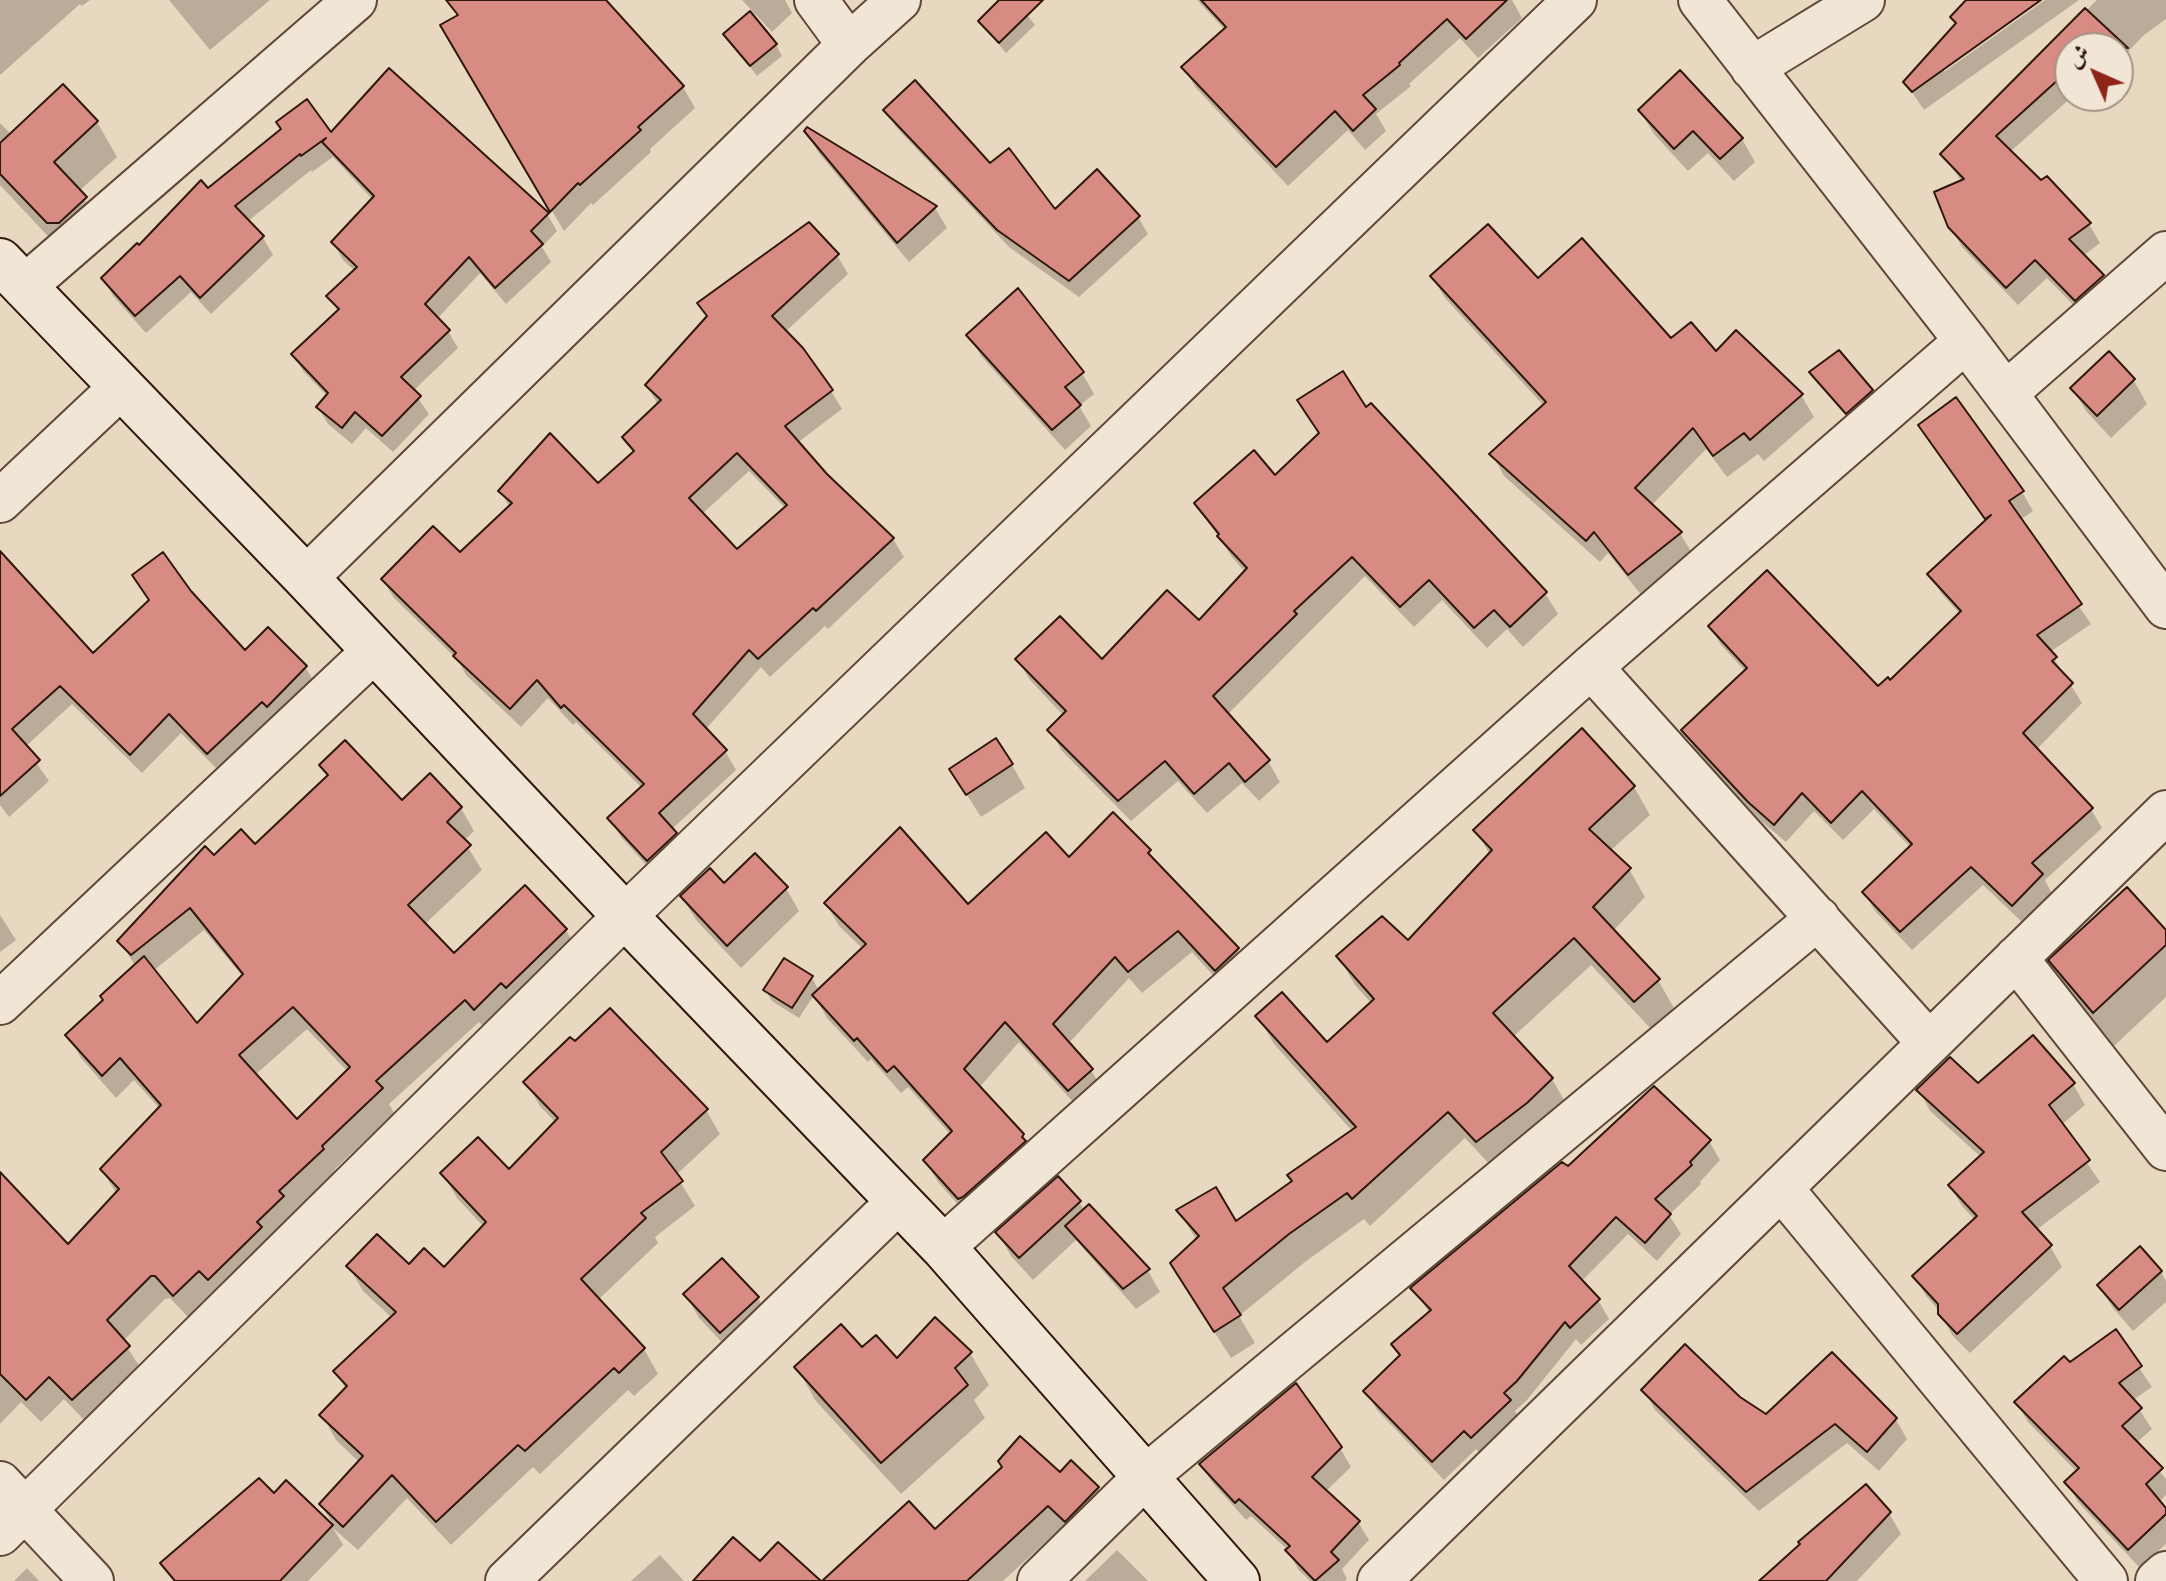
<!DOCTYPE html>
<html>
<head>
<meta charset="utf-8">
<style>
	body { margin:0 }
	#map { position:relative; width:2166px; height:1581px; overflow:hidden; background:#e9d8c0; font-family:"IM FELL Great Primer",Amiri,serif }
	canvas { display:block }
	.north { position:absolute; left:2054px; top:32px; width:80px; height:80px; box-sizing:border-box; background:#f1e6d6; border:2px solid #a39385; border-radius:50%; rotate:315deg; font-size:22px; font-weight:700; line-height:32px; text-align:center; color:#2f170c }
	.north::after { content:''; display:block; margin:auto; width:28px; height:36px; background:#8f2418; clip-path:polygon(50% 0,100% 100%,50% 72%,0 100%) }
</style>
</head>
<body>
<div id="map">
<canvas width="2166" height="1581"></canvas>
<div class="north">ش</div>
</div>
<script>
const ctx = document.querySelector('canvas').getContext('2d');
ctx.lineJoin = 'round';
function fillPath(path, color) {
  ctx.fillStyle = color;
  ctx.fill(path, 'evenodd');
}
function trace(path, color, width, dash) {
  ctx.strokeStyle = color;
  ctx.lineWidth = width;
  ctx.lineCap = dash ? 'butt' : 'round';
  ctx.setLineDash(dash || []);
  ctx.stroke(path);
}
fillPath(new Path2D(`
	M0 0H90L82 6 80 4 0 75Z
	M169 0H270L210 50Z
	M446 0H605L683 87 695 108 650 149 651 152 593 205 591 203 564 231 443 26 458 17Z
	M742 0H785L792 13 772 32Z
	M1002 0H1015L1035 25 1006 53 980 21Z
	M1197 0H1512L1522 18 1478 58 1460 38 1409 84 1411 86 1376 114 1386 131 1365 150 1348 130 1288 186 1196 88 1184 68 1225 30Z
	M1969 0H2038L1944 67V72L2045 0H2079L1924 110 1905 82 1957 25 1952 18Z
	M2097 0H2166V19L2144 35 2118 62V48H2070V96H2073L2010 152 2089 224 2100 243 2083 256 2103 276 2114 296 2087 319 2047 278 2018 305 1962 247 1950 226 1962 182 1942 154Z
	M725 34 776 45 782 56 757 76Z
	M63 87 97 122 117 157 79 191 105 232 73 263 0 185V123L12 135Z
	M886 110 990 166 1055 212 1138 217 1148 234 1079 297 1009 247 896 127Z
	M1640 111 1742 139 1755 162 1734 181 1708 153 1688 171 1654 134Z
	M808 130 935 208 947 228 909 262 818 152 806 131Z
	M331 135 547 214 557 231 542 247 551 262 506 304 480 273 437 319 448 331 458 348 413 391 429 414 393 452 366 428 352 444 328 424 318 407 327 396 303 371 293 354 338 312 329 296 355 271 343 260 333 242 373 200 333 157 312 172 311 170 247 222 263 238 273 255 211 314 191 292 146 333 113 296 103 278 208 190Z
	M837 255 848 274 785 332 831 391 842 409 797 443 825 475 893 539 904 557 828 629 825 626 770 677 761 667 705 730 725 751 736 770 671 830 686 853 659 879 621 837 610 818 642 788 576 722 573 725 548 698 521 727 466 675 458 660 394 598 383 580 460 554 510 508 501 492 598 486 634 454 624 437 658 405 647 385 708 318 699 303ZM749 471 786 509 737 552 702 514Z
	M1432 276 1538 281 1671 341 1716 354 1801 395 1814 417 1764 461 1758 454 1727 477 1706 449 1651 506 1680 533 1693 555 1642 596 1608 553 1600 562 1504 476 1492 454 1544 406 1445 298Z
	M1018 291 1082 373 1094 394 1079 406 1091 426 1065 450 981 356 969 335Z
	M2109 354 2134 381 2147 404 2111 438 2086 411 2072 388Z
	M1812 372 1872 391 1878 402 1853 423Z
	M1366 410 1545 593 1558 614 1523 647 1507 629 1487 648 1442 600 1414 627 1365 576 1227 715 1268 761 1280 782 1259 801 1242 783 1207 813 1178 781 1131 821 1062 751 1050 730 1064 716 1030 680 1018 660 1102 662 1199 623 1245 572 1232 557 1196 504 1275 477Z
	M1920 426 2022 492 2033 511 2020 520 2091 624 2050 652 2082 703 2036 750 2091 809 2102 828 2045 880 2052 894 2024 924 1983 885 1912 950 1875 911 1864 892 1911 848 1874 809 1843 840 1814 811 1786 842 1761 821 1695 749 1684 730 1746 672 1721 645 1710 626 1878 688 1890 683 1960 614 1941 593 1930 574 1986 522Z
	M134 576 189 592 245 653 305 667 317 686 220 772 181 733 142 773 72 704 25 747 49 781 9 817 0 805V584L93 656 150 602Z
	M321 765 402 803 461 808 474 831 464 841 482 870 424 925 454 956 566 930 579 953 488 1032 479 1022 389 1104 394 1113 334 1170 336 1173 292 1214 296 1220 222 1302 213 1293 188 1317 170 1298 165 1299 123 1341 142 1370 86 1422 64 1399 41 1422 21 1402 0 1424V1175L68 1247 116 1193 102 1170 160 1109 134 1080 116 1098 81 1058 68 1035 105 1001 136 967 120 941 214 857 255 847 328 777ZM204 930 243 977 196 1026 153 971ZM307 1029 348 1072 297 1122 255 1075Z
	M1012 765 1025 788 981 817 951 770Z
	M1634 787 1650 815 1610 851 1629 869 1645 897 1613 931 1658 980 1674 1008 1651 1029 1591 965 1513 1037 1552 1079 1568 1107 1494 1169 1465 1138 1370 1226 1364 1219 1305 1262 1239 1316 1255 1343 1231 1358 1188 1291 1197 1241 1179 1211 1235 1224 1293 1182 1353 1132 1274 1044 1258 1016 1326 1045 1372 1004 1355 985 1339 957 1408 943 1490 855 1476 830Z
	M1149 851 1158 866 1237 949 1250 971 1228 992 1192 952 1142 993 1129 978 1068 1044 1091 1070 1104 1092 1082 1112 1019 1042 979 1088 1023 1135 1036 1158 972 1220 938 1182 925 1160 951 1135 908 1087 901 1093 871 1059 868 1062 827 1018 814 995 799 1018 772 1001 765 990 812 978 819 991 863 949 839 926 826 903 968 907 1069 859Z
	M724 886 786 888 799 911 741 968 696 920 682 897Z
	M0 915 16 940 0 952Z
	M2166 933V997L2114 1046 2071 995 2051 961Z
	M526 1082 706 1110 720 1134 676 1175 695 1206 655 1237 658 1243 598 1300 644 1349 658 1374 634 1396 628 1390 540 1474 533 1467 451 1545 407 1498 358 1550 333 1528 343 1545 308 1581H173L163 1563 274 1496 286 1483 334 1526 321 1505 360 1463 336 1440 322 1415 346 1389 335 1371 392 1318 363 1291 349 1267 409 1266 444 1270 484 1227 457 1198 443 1174 509 1172 556 1123 540 1106Z
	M2073 1084 2085 1105 2061 1125 2100 1182 2036 1230 2050 1246 2062 1267 1970 1353 1952 1335 1940 1312 1927 1297 1915 1277 1975 1220 1962 1206 1950 1186 1981 1157 1930 1111 1919 1090 1978 1086Z
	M1709 1141 1720 1160 1700 1182 1701 1184 1669 1215 1681 1234 1657 1261 1628 1234 1581 1282 1598 1300 1609 1319 1581 1345 1576 1339 1527 1400 1515 1411 1520 1420 1482 1456 1476 1449 1444 1480 1377 1410 1366 1391 1401 1356 1430 1314 1413 1288 1568 1169Z
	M1079 1202 1085 1211 1089 1207 1148 1271 1160 1292 1136 1309 1076 1240 1033 1280 1011 1256 998 1233Z
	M2161 1272 2166 1281V1302L2133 1331 2113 1308 2099 1285Z
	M686 1295 758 1298 771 1321 734 1355 699 1318Z
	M2115 1332 2152 1387 2133 1400 2152 1429 2136 1443 2166 1479V1495L2159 1502 2166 1511V1544L2140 1568 2078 1502 2067 1482 2077 1472 2028 1422 2017 1403Z
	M862 1350 897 1361 970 1353 989 1385 974 1400 985 1418 901 1494 815 1400 797 1367Z
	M1644 1390 1739 1399 1767 1417 1896 1420 1907 1439 1879 1471 1847 1443 1759 1511 1655 1410Z
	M1340 1448 1351 1467 1325 1492 1358 1522 1369 1540 1342 1569 1347 1579 1345 1581H1310L1298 1569 1288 1550 1251 1516 1246 1520 1212 1482 1201 1464Z
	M1060 1475 1098 1488 1110 1510 1078 1542 1062 1527 1003 1581H825Z
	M1889 1513 1901 1534 1857 1581H1762Z
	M1117 1550 1148 1581H1085Z
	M660 1555 684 1581H631Z
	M27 1568 39 1581H14Z`), '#0003');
const building = new Path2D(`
	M446 0H606L684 86 638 127 641 130 580 185 578 183 550 212 440 25 458 15Z
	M999 0H1043L999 43 978 21Z
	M1201 0H1507L1466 39 1447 19 1399 63 1400 65 1363 95 1376 109 1353 131 1335 111 1276 167 1181 67 1226 27Z
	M1966 0H2041L1912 92 1903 82 1956 23 1950 17Z
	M2085 8 2128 48H2070V69L1996 136 2041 180 2047 176 2091 223 2069 239 2104 275 2075 301 2035 260 2006 288 1948 227 1934 192 1964 179 1940 154Z
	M750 11 777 44 750 66 723 34Z
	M389 68 549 213 531 231 543 244 495 288 469 257 425 304 450 330 401 377 421 396 382 436 355 412 342 428 316 407 328 393 291 354 339 309 326 296 357 267 331 242 374 196 322 142 326 138 301 156 300 154 235 206 264 236 200 298 180 276 135 316 101 278 137 243 139 245 201 180 208 188 281 129 276 122 307 99 331 132Z
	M1680 70 1743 138 1720 159 1693 131 1674 149 1638 110Z
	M915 80 990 163 1009 148 1055 209 1097 169 1140 216 1069 281 997 230 883 110Z
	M63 84 98 121 54 162 87 197 59 223H47L0 174V143Z
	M807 127 937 206 897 243 804 131Z
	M809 222 839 254 772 316 803 348 833 390 785 426 827 474 894 538 816 611 813 608 758 659 749 650 693 714 727 750 659 813 677 833 647 861 607 818 644 784 564 705 561 708 537 680 510 709 453 656 456 653 381 579 433 526 460 552 512 503 498 491 550 433 598 483 634 451 622 437 661 400 645 385 707 316 697 303ZM737 453 787 505 737 549 689 498Z
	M1488 224 1538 278 1582 238 1671 338 1691 322 1716 351 1736 330 1803 394 1750 440 1744 433 1713 456 1693 428 1635 488 1682 532 1628 575 1594 532 1586 541 1489 454 1546 402 1430 276Z
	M1018 288 1084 372 1065 387 1081 405 1052 430 966 335Z
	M1839 350 1873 390 1846 414 1809 372Z
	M2109 351 2135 379 2097 416 2070 388Z
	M1343 371 1366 407 1371 403 1547 592 1510 627 1494 610 1474 628 1429 580 1400 607 1352 557 1294 611 1297 614 1213 696 1270 760 1245 782 1229 763 1194 794 1165 761 1118 801 1047 730 1066 711 1015 659 1060 616 1102 659 1167 590 1199 620 1247 568 1217 536 1219 534 1194 503 1254 450 1275 475 1319 433 1297 400Z
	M1956 397 2024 491 2009 501 2082 604 2037 635 2057 657 2052 661 2073 683 2023 733 2093 808 2032 863 2043 874 2012 906 1971 867 1900 932 1862 892 1912 844 1862 791 1831 823 1802 793 1774 825 1748 802 1681 730 1747 668 1708 626 1767 570 1878 686 1888 677 1890 680 1961 611 1927 574 1991 515 1985 519 1918 425Z
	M0 551 93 653 149 600 132 575 163 552 191 591 245 650 268 627 307 666 267 707 262 702 207 754 169 714 130 755 60 686 12 729 40 760 0 796Z
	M1582 728 1635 786 1589 829 1631 868 1593 907 1660 979 1634 1002 1574 938 1493 1013 1553 1078 1527 1103 1476 1142 1448 1112 1352 1199 1347 1193 1289 1234 1223 1288 1241 1315 1214 1332 1170 1263 1199 1236 1176 1210 1216 1187 1236 1221 1292 1181 1287 1175 1356 1127 1255 1016 1282 992 1327 1042 1374 999 1336 956 1382 916 1408 940 1492 850 1473 830Z
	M996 738 1013 764 966 795 949 769Z
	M345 740 402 800 430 773 462 807 447 822 471 845 408 905 454 953 525 885 567 929 506 988 501 983 474 1010 465 1000 376 1081 383 1088 322 1146 324 1149 279 1191 284 1196 257 1222 262 1227 208 1280 199 1271 173 1296 155 1276H151L107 1320 130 1346 72 1400 49 1377 26 1400 0 1374V1172L68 1244 119 1189 100 1169 161 1105 120 1058 102 1076 65 1035 103 1000 100 996 144 956 197 1023 243 974 190 908 131 955 117 941 205 846 214 855 241 829 255 844 328 775 319 765ZM293 1007 350 1067 297 1119 239 1055Z
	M1113 812 1151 850 1148 853 1239 948 1215 971 1178 931 1128 972 1115 957 1053 1024 1093 1069 1068 1091 1005 1022 964 1069 1024 1134 1022 1137 1026 1141 963 1197 958 1199 923 1160 952 1131 894 1066 887 1072 857 1038 854 1041 812 995 866 944 824 903 900 827 968 904 1046 832 1069 857Z
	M755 853 788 887 727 946 680 896 710 868 724 883Z
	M2127 887 2166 930V945L2093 1013 2048 960Z
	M784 958 813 976 792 1008 763 990Z
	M610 1008 708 1109 661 1152 683 1181 641 1213 646 1218 581 1279 645 1348 619 1373 614 1368 525 1451 518 1445 436 1522 392 1475 343 1527 319 1504 363 1456 319 1415 347 1386 333 1371 396 1312 346 1266 377 1234 409 1264 424 1248 444 1267 486 1222 440 1173 478 1137 509 1169 558 1118 523 1082 570 1037 575 1041Z
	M2033 1035 2075 1083 2049 1105 2090 1160 2022 1212 2052 1245 1957 1334 1938 1314V1304L1912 1276 1977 1216 1948 1185 1984 1152 1916 1090 1950 1057 1978 1083Z
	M1654 1086 1711 1140 1690 1162 1692 1165 1655 1199 1671 1214 1645 1243 1616 1217 1569 1266 1600 1299 1570 1328 1565 1322 1517 1381 1504 1393 1511 1400 1471 1438 1464 1431 1432 1462 1363 1391 1400 1355 1391 1344 1431 1310 1410 1288 1562 1162 1568 1166Z
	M1058 1176 1081 1201 1019 1258 995 1232Z
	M1089 1204 1150 1269 1123 1289 1065 1226Z
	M2140 1246 2162 1271 2119 1310 2097 1285Z
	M722 1258 759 1297 720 1333 683 1294Z
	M935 1317 972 1352 955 1368 968 1385 881 1463 794 1367 841 1324 862 1347 876 1335 897 1358Z
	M2116 1329 2142 1366 2119 1383 2142 1408 2122 1426 2163 1468 2146 1484 2166 1508V1514L2128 1550 2064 1482 2079 1468 2014 1402 2064 1356 2070 1362Z
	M1685 1344 1740 1397 1766 1414 1832 1352 1897 1418 1867 1452 1835 1424 1746 1492 1641 1390Z
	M1296 1383 1342 1447 1312 1477 1360 1521 1331 1552 1339 1560 1315 1581 1285 1550 1290 1546 1239 1499 1235 1503 1199 1464Z
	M1020 1436 1060 1472 1071 1460 1099 1487 1065 1522 1048 1506 967 1581H822L909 1501 935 1529 1002 1467 998 1461Z
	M259 1478 274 1493 286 1480 333 1525 280 1581H175L160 1563Z
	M1866 1484 1891 1512 1826 1581H1759L1800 1544 1798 1542Z
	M733 1537 760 1561 778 1542 821 1581H693Z`);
fillPath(building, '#d88b83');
trace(building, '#2f170c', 2);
const street = new Path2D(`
	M816 0 849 45
	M1700 0 1966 341 2166 607
	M1752 68 1863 0
	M24 287 355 0
	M2006 393 2166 253
	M0 501 120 388
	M306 578 849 45 899 0
	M1591 667 1929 1043
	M2016 958 2166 1149
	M0 1003 374 651
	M1781 1188 2106 1581
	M943 1247 1591 667 1966 341
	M0 1483 92 1581
	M0 1534 625 916 1575 0
	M507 1581 899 1201
	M1039 1581 1144 1478 1818 918
	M1379 1581 2166 812
	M2157 1581 2166 1573`);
const secondary = new Path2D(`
	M0 261 306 578 625 916 943 1247 1237 1581`);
trace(street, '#5e4739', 46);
trace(secondary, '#2f170c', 48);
trace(street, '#f1e6d6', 42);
trace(secondary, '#f1e6d6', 44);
</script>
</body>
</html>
